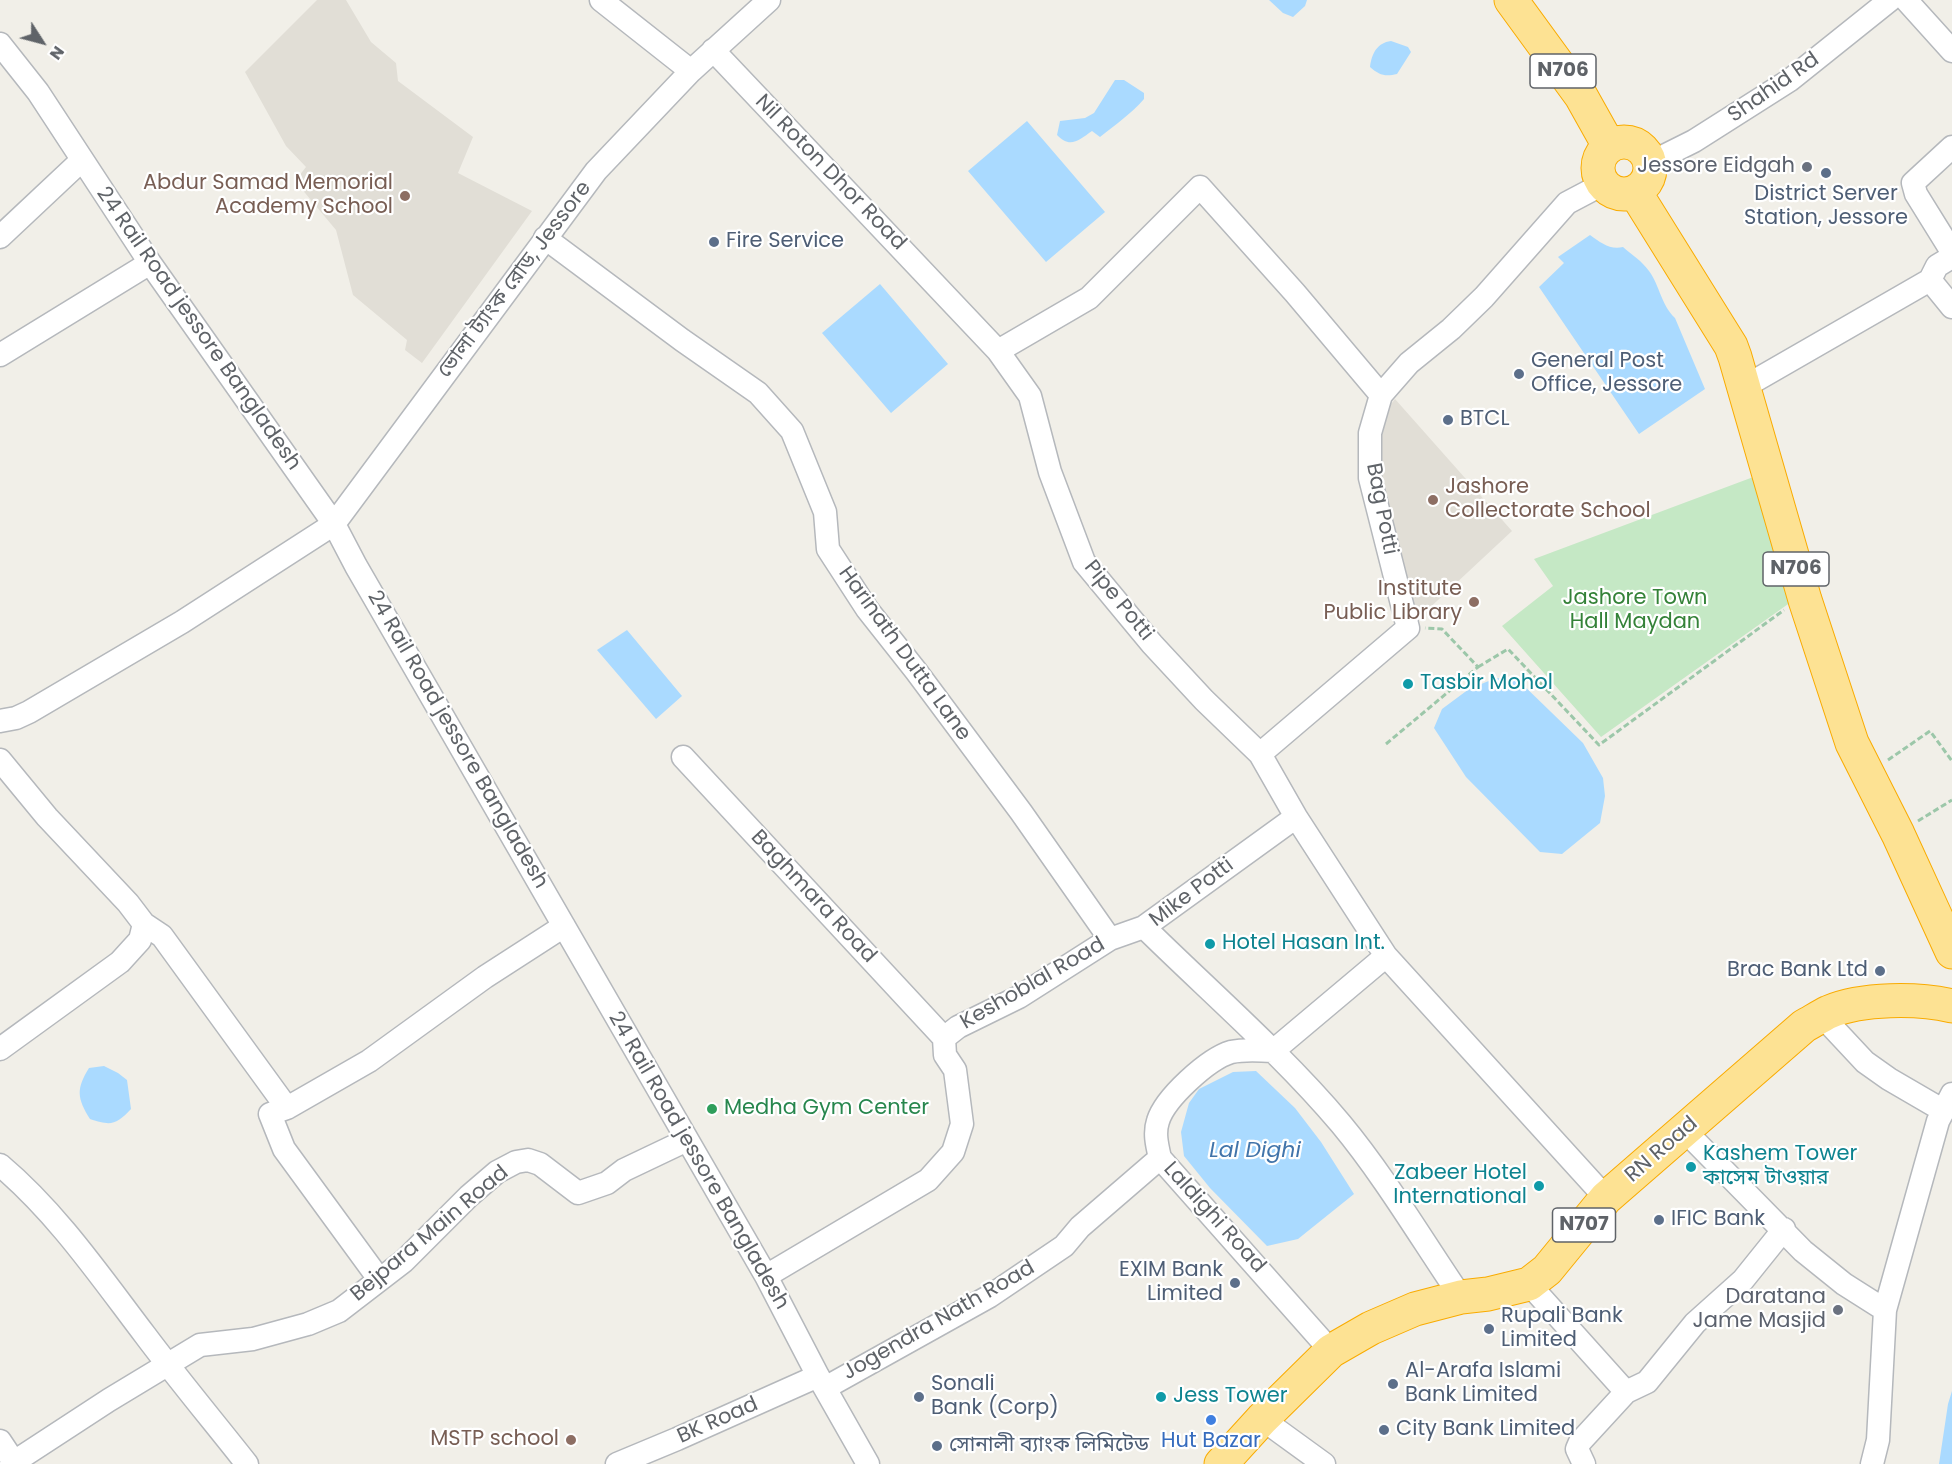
<!DOCTYPE html>
<html>
<head>
<meta charset="utf-8">
<style>
	body { margin:0 }
	#map { position:relative; width:1952px; height:1464px; overflow:hidden; background:#f1efe8; font-family:Poppins,sans-serif }
	canvas { display:block }
	.north { position:absolute; left:12px; top:12px; width:60px; height:60px; -webkit-text-stroke:4px #fff; paint-order:stroke; rotate:126deg; font-size:16px; font-weight:700; line-height:24px; text-align:center; color:#5f6368 }
	.north::after { content:''; display:block; margin:auto; width:21px; height:27px; background:#5f6368; clip-path:polygon(50% 0,100% 100%,50% 72%,0 100%) }
</style>
</head>
<body>
<div id="map">
<canvas width="1952" height="1464"></canvas>
<div class="north">N</div>
</div>
<script>
const ctx = document.querySelector('canvas').getContext('2d');
ctx.lineJoin = 'round';
function fillPath(path, color) {
  ctx.fillStyle = color;
  ctx.fill(path, 'evenodd');
}
function trace(path, color, width, dash) {
  ctx.strokeStyle = color;
  ctx.lineWidth = width;
  ctx.lineCap = dash ? 'butt' : 'round';
  ctx.setLineDash(dash || []);
  ctx.stroke(path);
}
function write(font, color, halo, rows, align = 'center') {
  ctx.font = font + ' Poppins,"Noto Sans Bengali",sans-serif';
  ctx.lineWidth = 4.5;
  ctx.setLineDash([]);
  ctx.textBaseline = 'middle';
  ctx.strokeStyle = halo;
  ctx.fillStyle = color;
  for (const [text, x, y, turn = 0] of rows) {
    ctx.save();
    ctx.translate(x, y);
    ctx.rotate((+turn || 0) * Math.PI / 180);
    ctx.textAlign = isNaN(turn) ? turn : align;
    if (halo) ctx.strokeText(text, 0, 0);
    ctx.fillText(text, 0, 0);
    ctx.restore();
  }
}
fillPath(new Path2D(`
	M317 0H346L371 42 396 63 398 81 473 137 458 173 532 211 422 363 405 350 407 340 353 295 336 230 295 181 306 167 286 146 245 72Z
	M1395 399 1512 531 1423 614 1403 591 1376 476 1378 421Z`), '#e1ded6');
fillPath(new Path2D(`
	M1756 476 1798 597 1601 737 1502 626 1553 586 1534 559Z`), '#c5e8c5');
fillPath(new Path2D(`
	M1269 0H1307L1305 6 1293 17 1283 13Z
	M1391 41 1408 47 1411 52 1397 74C1385 77 1379 75 1370 67 1372 53 1377 43 1391 41Z
	M1115 80H1124L1144 93V99C1132 113 1115 125 1100 137L1092 131C1079 140 1070 149 1057 135L1060 121 1085 118 1094 113Z
	M1027 121 1105 212 1046 262 968 171Z
	M1590 235C1601 243 1610 250 1623 247 1632 255 1642 261 1649 271 1660 286 1661 305 1675 318L1705 389 1639 434 1539 287 1564 263 1558 257Z
	M880 284 948 364 891 413 822 333Z
	M627 630 682 696 656 719 597 650Z
	M1496 678 1518 680 1583 743 1603 778 1605 796 1600 823 1562 854 1540 852 1466 777 1434 728 1442 709 1469 689Z
	M104 1066 118 1073 127 1080 131 1109C116 1125 111 1126 90 1119 77 1098 76 1089 89 1068Z
	M1256 1071 1295 1108 1321 1142 1354 1194 1298 1239 1267 1246 1210 1188 1184 1156 1181 1132 1189 1103 1199 1089 1233 1072Z
	M1952 1391V1464H1939L1948 1404Z`), '#aadaff');
const minor = new Path2D(`
	M601 0 691 71
	M1906 0 1952 51
	M0 44 38 92 150 263 334 524 356 566 766 1276 818 1376 868 1464
	M713 50 998 351 1030 396 1050 472 1084 562 1152 644 1204 700 1260 754 1296 817 1386 956 1606 1198
	M1952 147 1913 183 1916 194 1952 252
	M1650 163 1694 141 1790 80 1890 0
	M0 237 82 160
	M545 238 682 340 758 393 792 431 825 512 828 549 867 609 916 671 1021 812 1110 939
	M1952 257 1937 266 1930 280 1952 307
	M998 351 1089 298 1200 187 1295 293 1381 395
	M0 355 150 263
	M1744 387 1930 280
	M0 721 16 718 29 712 182 622 334 524 596 171 691 71 769 0
	M1260 754 1408 628 1370 478V433L1381 395 1409 363 1451 329 1484 297 1567 203 1603 184
	M683 757 944 1038
	M0 760 47 817 128 903 144 924 140 940 120 962 0 1049
	M144 924 162 936 287 1108 270 1114 284 1149 379 1279
	M1144 927C1209 991 1283 1055 1341 1124 1385 1177 1422 1240 1461 1297
	M1822 1016 1865 1062 1889 1079 1944 1111
	M1273 1051C1259 1050 1244 1049 1231 1052 1208 1059 1165 1098 1158 1121 1154 1133 1157 1145 1160 1158L1331 1351
	M1273 1051 1386 956
	M287 1108 369 1061 485 977 564 926
	M1685 1131 1803 1251 1844 1284 1885 1310
	M0 1165C57 1213 100 1276 145 1335 178 1379 213 1421 247 1464
	M766 1276 928 1180 953 1152 962 1124 955 1070 945 1055 944 1038 958 1027 1019 997 1110 939 1144 927 1296 817
	M1529 1284 1626 1392
	M825 1388 990 1296 1064 1246 1080 1227 1160 1158
	M1262 1419 1324 1464
	M0 1441 14 1462
	M11 1464 109 1400 200 1345 253 1339 308 1324 339 1311 404 1261 469 1196 497 1172 516 1162 528 1160 540 1164 578 1193 607 1183 624 1170 687 1140
	M617 1464 677 1439 818 1376
	M1584 1464 1577 1449 1580 1442 1626 1392 1647 1382 1695 1323 1743 1280 1784 1229
	M1872 1464 1878 1440 1885 1310 1938 1121 1952 1094`);
const highway = new Path2D(`
	M1511 0 1581 96 1609 146
	M1598 168a26 26 0 1 1 52 0a26 26 0 1 1-52 0Z
	M1635 192 1731 346 1735 357 1805 600 1852 743 1898 834 1952 952
	M1221 1464 1262 1419 1331 1351 1371 1328 1415 1309 1461 1297 1488 1294 1529 1284 1547 1270 1606 1198 1804 1026C1813 1021 1821 1016 1829 1012 1862 998 1918 998 1952 1006`);
trace(minor, '#b5b8bc', 25);
trace(highway, '#f9ab00', 35);
trace(new Path2D(`
	M1478 667 1508 649 1599 745 1784 610
	M1386 744 1478 667 1442 629 1425 628
	M1888 760 1930 731 1952 761
	M1918 821 1952 800`), '#9cc7a9', 3, [6, 3]);
trace(minor, '#fff', 22);
trace(highway, '#fde293', 33);
for (const [x, y, r, color] of [
	[1807,167,6,"#6b7280"],
	[1826,173,6,"#5c6f8a"],
	[405,196,6,"#8d6e63"],
	[714,242,6,"#5c6f8a"],
	[1519,374,6,"#5c6f8a"],
	[1448,420,6,"#5c6f8a"],
	[1433,500,6,"#8d6e63"],
	[1474,602,6,"#8d6e63"],
	[1408,684,6,"#0f9aa8"],
	[1210,944,6,"#0f9aa8"],
	[1880,971,6,"#5c6f8a"],
	[712,1109,6,"#2e9e5b"],
	[1691,1167,6,"#0f9aa8"],
	[1539,1186,6,"#0f9aa8"],
	[1659,1220,6,"#5c6f8a"],
	[1235,1283,6,"#5c6f8a"],
	[1838,1310,6,"#6b7280"],
	[1489,1329,6,"#5c6f8a"],
	[1393,1384,6,"#5c6f8a"],
	[919,1397,6,"#5c6f8a"],
	[1161,1397,6,"#0f9aa8"],
	[1211,1420,6,"#3f7fe0"],
	[1384,1430,6,"#5c6f8a"],
	[571,1440,6,"#8d6e63"],
	[937,1446,6,"#5c6f8a"]
]) {
  const dot = new Path2D();
  dot.arc(x, y, r, 0, 2 * Math.PI);
  ctx.fillStyle = color;
  ctx.fill(dot);
  trace(dot, '#fff', 2);
}
for (const [x, y, w] of [
	[1563,71,66],
	[1796,569,66],
	[1584,1225,63]
]) {
  const box = new Path2D();
  box.roundRect(x - w / 2, y - 17, w, 34, 4.5);
  ctx.fillStyle = '#fff';
  ctx.fill(box);
  trace(box, '#5f6368', 1.5);
}
write('bold 20px', '#5f6368', null, [
	["N706",1563,71],
	["N706",1796,569],
	["N707",1584,1225]
]);
write('21px', '#5f6368', '#fff', [
	["Shahid Rd",1774,88,-35],
	["Nil Roton Dhor Road",830,173,46],
	["ভোলা ট্যাংক রোড, Jessore",515,280,-53],
	["24 Rail Road jessore Bangladesh",198,329,55],
	["Bag Potti",1381,509,79],
	["Pipe Potti",1118,601,51],
	["Harinath Dutta Lane",904,654,54],
	["24 Rail Road jessore Bangladesh",457,740,60],
	["Mike Potti",1192,893,-37],
	["Baghmara Road",813,897,47],
	["Keshoblal Road",1033,984,-30],
	["RN Road",1662,1150,-41],
	["24 Rail Road jessore Bangladesh",698,1161,60],
	["Laldighi Road",1214,1218,48],
	["Bejpara Main Road",430,1234,-40],
	["Jogendra Nath Road",939,1321,-30],
	["BK Road",718,1421,-24]
]);
write('21px', '#5b616d', '#fff', [
	["Jessore Eidgah",1795,167],
	["Daratana",1826,1298],
	["Jame Masjid",1826,1322]
], 'right');
write('21px', '#785e54', '#fff', [
	["Abdur Samad Memorial",393,184],
	["Academy School",393,208],
	["Jashore",1445,488,"left"],
	["Collectorate School",1445,512,"left"],
	["Institute",1462,590],
	["Public Library",1462,614],
	["MSTP school",559,1440]
], 'right');
write('21px', '#4e5e75', '#fff', [
	["District Server",1826,195,"center"],
	["Station, Jessore",1826,219,"center"],
	["Fire Service",726,242],
	["General Post",1531,362],
	["Office, Jessore",1531,386],
	["BTCL",1460,420],
	["Brac Bank Ltd",1868,971,"right"],
	["IFIC Bank",1671,1220],
	["EXIM Bank",1223,1271,"right"],
	["Limited",1223,1295,"right"],
	["Rupali Bank",1501,1317],
	["Limited",1501,1341],
	["Al-Arafa Islami",1405,1372],
	["Bank Limited",1405,1396],
	["Sonali",931,1385],
	["Bank (Corp)",931,1409],
	["City Bank Limited",1396,1430],
	["সোনালী ব্যাংক লিমিটেড",949,1446]
], 'left');
write('21px', '#348238', '#fff', [
	["Jashore Town",1635,599],
	["Hall Maydan",1635,623]
]);
write('21px', '#0d838f', '#fff', [
	["Tasbir Mohol",1420,684],
	["Hotel Hasan Int.",1222,944],
	["Kashem Tower",1703,1155],
	["কাসেম টাওয়ার",1703,1179],
	["Zabeer Hotel",1527,1174,"right"],
	["International",1527,1198,"right"],
	["Jess Tower",1173,1397]
], 'left');
write('21px', '#27864d', '#fff', [
	["Medha Gym Center",724,1109]
], 'left');
write('21px', '#366cbe', '#fff', [
	["Hut Bazar",1211,1442]
]);
write('italic 22px', '#4174aa', '#fff', [
	["Lal Dighi",1255,1151]
]);
</script>
</body>
</html>
